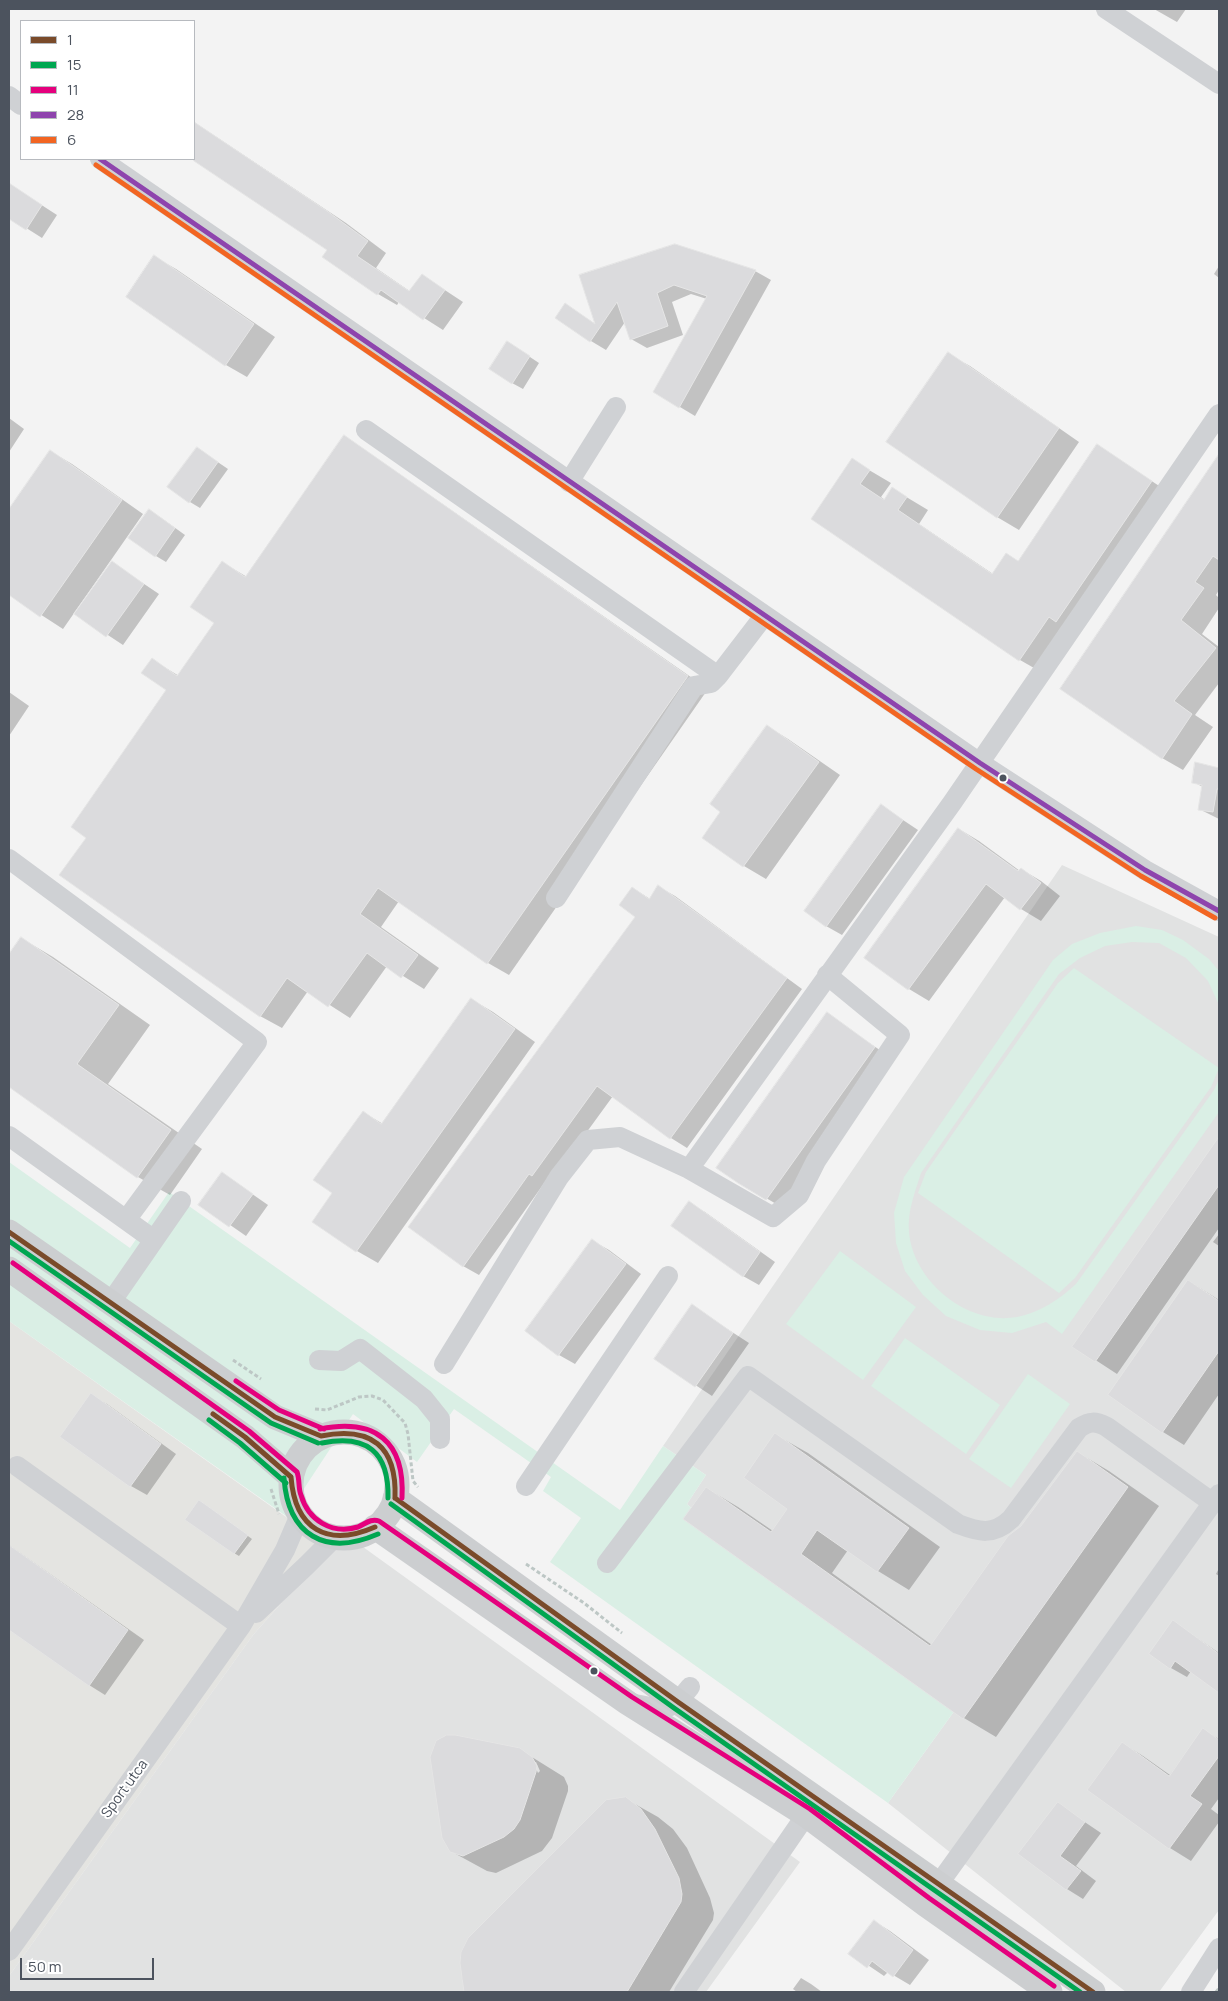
<!DOCTYPE html>
<html>
<head>
<meta charset="utf-8">
<style>
	body { margin:0 }
	#map { position:relative; width:1228px; height:2001px; overflow:hidden; background:#f3f3f3; font-family:Manrope,sans-serif }
	canvas { display:block }
	.frame { position:absolute; inset:0; border:10px solid #4c535e; pointer-events:none }
	.legend { position:absolute; left:20px; top:20px; width:175px; height:140px; box-sizing:border-box; background:#fff; border:1px solid #b7babf; margin:0; padding:6px 9px; list-style:none; font-size:15px; color:#4c535e }
	.legend li { display:flex; align-items:center; gap:10px; height:25px }
	.legend b { width:25px; border:1px solid #b7babf }
	.scale { position:absolute; left:20px; top:1958px; width:134px; height:22px; box-sizing:border-box; border:2px solid #4c535e; border-top:0; padding-left:6px; font-size:15px; line-height:18px; white-space:nowrap; color:#4c535e; -webkit-text-stroke:4px #fff; paint-order:stroke }
</style>
</head>
<body>
<div id="map">
<canvas width="1228" height="2001"></canvas>
<div class="frame"></div>
<ul class="legend">
<li><b style="height:6px;background:#7a4b2a"></b>1</li>
<li><b style="height:6px;background:#00a651"></b>15</li>
<li><b style="height:6px;background:#e5007d"></b>11</li>
<li><b style="height:6px;background:#8e44ad"></b>28</li>
<li><b style="height:6px;background:#f26522"></b>6</li>
</ul>
<div class="scale">50 m</div>
</div>
<script>
const ctx = document.querySelector('canvas').getContext('2d');
ctx.lineJoin = 'round';
function fillPath(path, color) {
  ctx.fillStyle = color;
  ctx.fill(path, 'evenodd');
}
function trace(path, color, width, dash) {
  ctx.strokeStyle = color;
  ctx.lineWidth = width;
  ctx.lineCap = dash ? 'butt' : 'round';
  ctx.setLineDash(dash || []);
  ctx.stroke(path);
}
function write(font, color, halo, rows, align = 'center') {
  ctx.font = font + ' Manrope,sans-serif';
  ctx.lineWidth = 4;
  ctx.setLineDash([]);
  ctx.textBaseline = 'middle';
  ctx.strokeStyle = halo;
  ctx.fillStyle = color;
  for (const [text, x, y, turn = 0] of rows) {
    ctx.save();
    ctx.translate(x, y);
    ctx.rotate((+turn || 0) * Math.PI / 180);
    ctx.textAlign = isNaN(turn) ? turn : align;
    if (halo) ctx.strokeText(text, 0, 0);
    ctx.fillText(text, 0, 0);
    ctx.restore();
  }
}
fillPath(new Path2D(`
	M9 1321 330 1548 253 1635 9 1976Z`), '#e4e4e1');
fillPath(new Path2D(`
	M1062 865 1219 937V1910L1159 1992H1126L888 1803 963 1699 778 1586 687 1504 706 1475 663 1446Z
	M352 1539 800 1862 706 1992H9V1976L253 1635 330 1548Z`), '#e1e2e2');
fillPath(new Path2D(`
	M1136 926 1162 930 1183 940 1209 959 1219 971V1005L1208 981 1186 958 1159 943 1132 942 1105 946 1080 958 1059 974 921 1173C915 1192 907 1212 909 1232 913 1281 967 1326 1017 1317 1039 1313 1060 1299 1076 1284L1214 1090 1219 1079V1112L1062 1334 1046 1322 1012 1333 980 1330 946 1316 923 1295 905 1271 896 1243 894 1213 904 1177 1053 960 1072 944 1100 933Z
	M1074 968 1219 1068 1211 1087 1075 1278 1059 1293 918 1193 926 1172 1058 983Z
	M9 1162 130 1248 169 1192 620 1510 663 1446 706 1475 687 1504 778 1586 963 1699 888 1803 550 1562 581 1518 543 1491 551 1477 454 1409 417 1462 353 1414 286 1516 9 1321Z
	M840 1251 916 1307 863 1380 786 1324Z
	M905 1338 1000 1405 966 1454 871 1386Z
	M1028 1374 1070 1404 1011 1488 969 1459Z`), '#daefe5');
fillPath(new Path2D(`
	M1154 9H1186L1177 22Z
	M194 122 346 223 386 253 376 268 411 292 422 275 463 302 443 330 399 302 397 305 378 294 329 250 192 159H194Z
	M9 184 57 215 42 238 9 217Z
	M155 257 176 269 275 337 247 377 226 365Z
	M1219 266V278L1214 274Z
	M755 271 771 280 695 416 655 392 707 299 691 294 672 302 683 335 647 348 631 339 625 322 606 350 591 341 566 305 597 325 581 276Z
	M518 349 539 363 523 389 512 383Z
	M948 354 970 366 1079 442 1019 530 997 517Z
	M9 418 24 429 9 452Z
	M344 437 365 450 708 689 509 975 488 963 399 901 381 927 439 968 424 989 387 966 350 1018 308 991 282 1028 260 1016 87 837 168 690 153 660 179 676 215 623 222 562 247 577Z
	M1098 446 1173 495 1041 672 1020 660 812 519 852 460 891 483 881 497 885 500 893 489 928 510 919 524 993 574 1007 554 1019 562Z
	M197 448 228 469 200 508 190 502Z
	M50 451 72 464 143 514 63 629 9 594V511Z
	M1219 457V590L1216 595 1219 598V608L1202 634 1219 647V683L1195 715 1213 727 1183 770 1162 758 1061 688Z
	M160 517 185 535 166 562 156 556Z
	M113 563 159 594 123 645 76 614Z
	M9 692 29 706 9 736Z
	M767 726 788 739 840 775 766 879 744 866 704 837 722 812Z
	M1196 764 1219 769V819L1199 809 1203 787 1193 782Z
	M882 806 918 830 842 935 826 926Z
	M959 829 979 841 1020 871 1021 869 1041 881 1060 896 1041 921 1021 909 1005 897 929 1001 909 989 865 958Z
	M659 887 675 896 802 989 687 1148 671 1138 613 1096 549 1184 545 1182 479 1275 463 1266 637 917 633 888 650 899Z
	M21 938 53 957 150 1025 108 1084 202 1149 170 1195 138 1177 9 1086V956Z
	M471 999 493 1012 535 1042 378 1263 357 1251 333 1193 363 1112 383 1124Z
	M827 1014 890 1057 783 1208 739 1182Z
	M1219 1139V1228L1117 1374 1074 1346Z
	M222 1173 268 1205 246 1236 200 1204Z
	M689 1203 705 1212 775 1262 759 1285 743 1276Z
	M1219 1234V1246L1213 1242Z
	M593 1241 609 1250 641 1274 575 1364 559 1355Z
	M1189 1281 1219 1300V1394L1184 1445 1163 1432 1110 1395Z
	M692 1306 749 1343 712 1396 656 1359Z
	M91 1395 107 1404 176 1454 147 1495 131 1486Z
	M776 1435 808 1453 940 1547 909 1590 878 1571 848 1550 832 1573 932 1645 1077 1452 1109 1471 1159 1506 996 1737 964 1718 685 1518 706 1488 738 1507 773 1531 789 1509Z
	M204 1504 252 1539 239 1556 234 1553Z
	M9 1545 144 1640 105 1695 89 1685 9 1628Z
	M1219 1568V1576L1216 1574Z
	M1174 1622 1219 1653V1692L1191 1671 1187 1677 1171 1668Z
	M1203 1730 1219 1739V1798L1211 1809 1219 1815V1822L1191 1861 1170 1848 1122 1743 1143 1756 1170 1775Z
	M455 1736 519 1749 564 1777 568 1786V1791L552 1838 542 1851 496 1873 487 1871 454 1853 434 1747 440 1739ZM533 1762H536L540 1771 538 1773Z
	M626 1799 658 1817 673 1829 687 1848 710 1898 714 1913 713 1920 669 1992H466L462 1978Z
	M1058 1804 1101 1833 1076 1866 1096 1881 1083 1899 1067 1889 1020 1854Z
	M874 1921 890 1931 929 1960 910 1985 888 1972 884 1976 850 1953Z
	M801 1978 811 1984 822 1992H797L793 1989Z`), '#0003');
const building = new Path2D(`
	M194 122 327 211 368 241 357 256 409 291 422 274 445 290 423 320 381 290 377 295 322 257 327 250 194 161Z
	M9 183 42 205 26 230 9 219Z
	M675 244 756 270 679 408 653 392 707 296 674 285 657 293 668 326 630 340 617 302 590 342 555 318 565 303 595 324 579 275Z
	M154 255 254 324 225 366 126 297Z
	M507 341 530 356 512 384 489 369Z
	M948 352 1059 428 997 518 886 442Z
	M344 435 688 676 487 964 378 888 360 914 418 955 401 978 367 953 328 1007 287 978 260 1017 59 875 86 838 71 827 166 690 141 673 152 658 177 676 214 623 190 607 222 561 245 577Z
	M1097 444 1152 481 1056 622 1049 617 1019 661 811 519 852 458 870 470 860 484 884 500 892 487 907 497 898 510 992 574 1006 553 1018 561Z
	M197 447 218 462 189 503 167 487Z
	M50 450 122 500 40 617 9 595V509Z
	M1219 454V560L1213 556 1195 582 1204 588 1181 620 1216 648 1174 701 1192 714 1162 759 1060 689Z
	M149 509 175 528 155 557 128 538Z
	M112 561 144 584 106 637 74 614Z
	M767 725 819 762 743 867 702 838 720 812 710 804Z
	M1195 762 1219 768V789H1217L1213 812 1198 810 1202 785 1192 783Z
	M881 804 903 820 826 927 804 911Z
	M958 828 1018 871 1021 868 1041 883 1020 910 986 884 908 990 864 958Z
	M658 885 787 978 670 1139 597 1086 532 1176 529 1174 463 1267 408 1227 635 917 619 905 632 887 649 899Z
	M21 937 119 1005 77 1064 171 1130 137 1178 9 1087V954Z
	M471 998 515 1029 356 1252 312 1222 332 1193 313 1180 363 1111 381 1124Z
	M827 1012 875 1047 766 1200 738 1183 716 1168Z
	M1219 1137V1185L1095 1362 1072 1347Z
	M222 1172 253 1194 229 1227 198 1205Z
	M689 1201 760 1252 743 1277 671 1226Z
	M592 1239 626 1264 558 1356 525 1331Z
	M1188 1280 1219 1301V1351L1162 1433 1108 1395Z
	M692 1304 733 1333 695 1387 654 1359Z
	M91 1393 161 1444 130 1487 60 1437Z
	M775 1433 909 1528 877 1572 817 1530 801 1554 930 1646 1008 1536 1021 1526 1077 1451 1128 1487 963 1719 683 1519 706 1487 771 1532 787 1509 744 1478Z
	M199 1500 248 1535 234 1554 185 1520Z
	M9 1545 128 1630 89 1686 9 1630Z
	M1173 1620 1219 1654V1693L1175 1661 1170 1669 1149 1654Z
	M1203 1728 1219 1740V1756L1190 1796 1202 1804 1169 1849 1087 1790 1122 1742 1169 1776Z
	M447 1735H455L520 1748 532 1757 537 1766 536 1772 520 1820 514 1829 504 1837 463 1856 450 1852 442 1838 430 1757 436 1741Z
	M626 1797 641 1809 655 1829 679 1878 682 1894 681 1902 627 1992H464L460 1963 461 1952 468 1938 606 1800Z
	M1058 1802 1085 1822 1060 1856 1081 1871 1066 1890 1018 1854Z
	M874 1920 913 1950 893 1977 872 1961 867 1968 848 1954Z`);
fillPath(building, '#dbdbdd');
trace(building, '#e5e5e5', 1);
trace(new Path2D(`
	M233 1360 261 1379
	M315 1409 327 1410 359 1397 372 1396 383 1400 405 1423 408 1434 413 1481 418 1487
	M271 1489 279 1514
	M526 1564 584 1603 622 1633
	M1216 1992 1219 1988`), '#bdc7c5', 3, [4, 2.5]);
trace(new Path2D(`
	M1106 9 1219 84
	M9 96 21 105
	M100 159 980 763 1145 870 1219 911
	M366 430 718 676 764 616
	M569 482 616 407
	M9 859 257 1042 126 1220
	M556 898 694 686 711 683 718 676
	M9 1136 154 1240
	M689 1169 952 803 1219 414
	M111 1302 181 1201
	M319 1360 341 1361 360 1349 424 1399 440 1419V1439
	M444 1364 559 1177 588 1140 620 1137 689 1169 773 1217 799 1195 816 1161 900 1035 827 975
	M17 1466 241 1626
	M526 1486 668 1276
	M607 1563 748 1376 958 1524C979 1532 993 1536 1011 1519L1079 1428C1090 1421 1095 1421 1107 1427L1213 1503
	M256 1613 306 1566 335 1537
	M635 1704C665 1710 670 1713 690 1687
	M930 1896 1219 1494
	M9 1951 241 1626 285 1550 300 1515
	M684 1992 806 1815
	M1191 1992 1219 1948`), '#cfd1d4', 20);
trace(new Path2D(`
	M9 1232 275 1417 321 1436
	M9 1269 245 1437 291 1477
	M291 1485a53 53 0 1 1 106 0a53 53 0 1 1-106 0Z
	M395 1498 678 1702 1093 1992
	M375 1527 628 1703 806 1815 925 1904 1050 1992`), '#ccced0', 25);
trace(new Path2D(`
	M9 1232 275 1417 321 1436
	M213 1414 245 1437 291 1477
	M321 1436C371 1426 397 1446 395 1498
	M291 1477C295 1529 327 1548 375 1527
	M395 1498 678 1702 1093 1992`), '#7a4b2a', 5);
trace(new Path2D(`
	M9 1241 271 1423 318 1443
	M209 1420 240 1443 286 1483
	M322 1443C367 1434 389 1452 388 1498
	M284 1478C288 1535 325 1557 378 1534
	M391 1504 674 1708 1080 1992`), '#00a651', 5);
trace(new Path2D(`
	M13 1263 249 1431 297 1472C300 1480 298 1488 301 1495 308 1520 332 1535 358 1527 365 1524 371 1518 379 1521L632 1697 810 1809 929 1898 1054 1986
	M236 1381 279 1410 324 1429
	M320 1429C375 1418 405 1441 402 1498`), '#e5007d', 5);
trace(new Path2D(`
	M100 159 980 763 1145 870 1219 911`), '#8e44ad', 5);
trace(new Path2D(`
	M96 165 976 769 1141 876 1215 918`), '#f26522', 5);
for (const [x, y, r, color] of [
	[1003,778,4.5,"#4c535e"],
	[594,1671,4.5,"#4c535e"]
]) {
  const dot = new Path2D();
  dot.arc(x, y, r, 0, 2 * Math.PI);
  ctx.fillStyle = color;
  ctx.fill(dot);
  trace(dot, '#fff', 2);
}
write('14px', '#4c535e', '#fff', [
	["Sport utca",125,1789,-54]
]);
</script>
</body>
</html>
